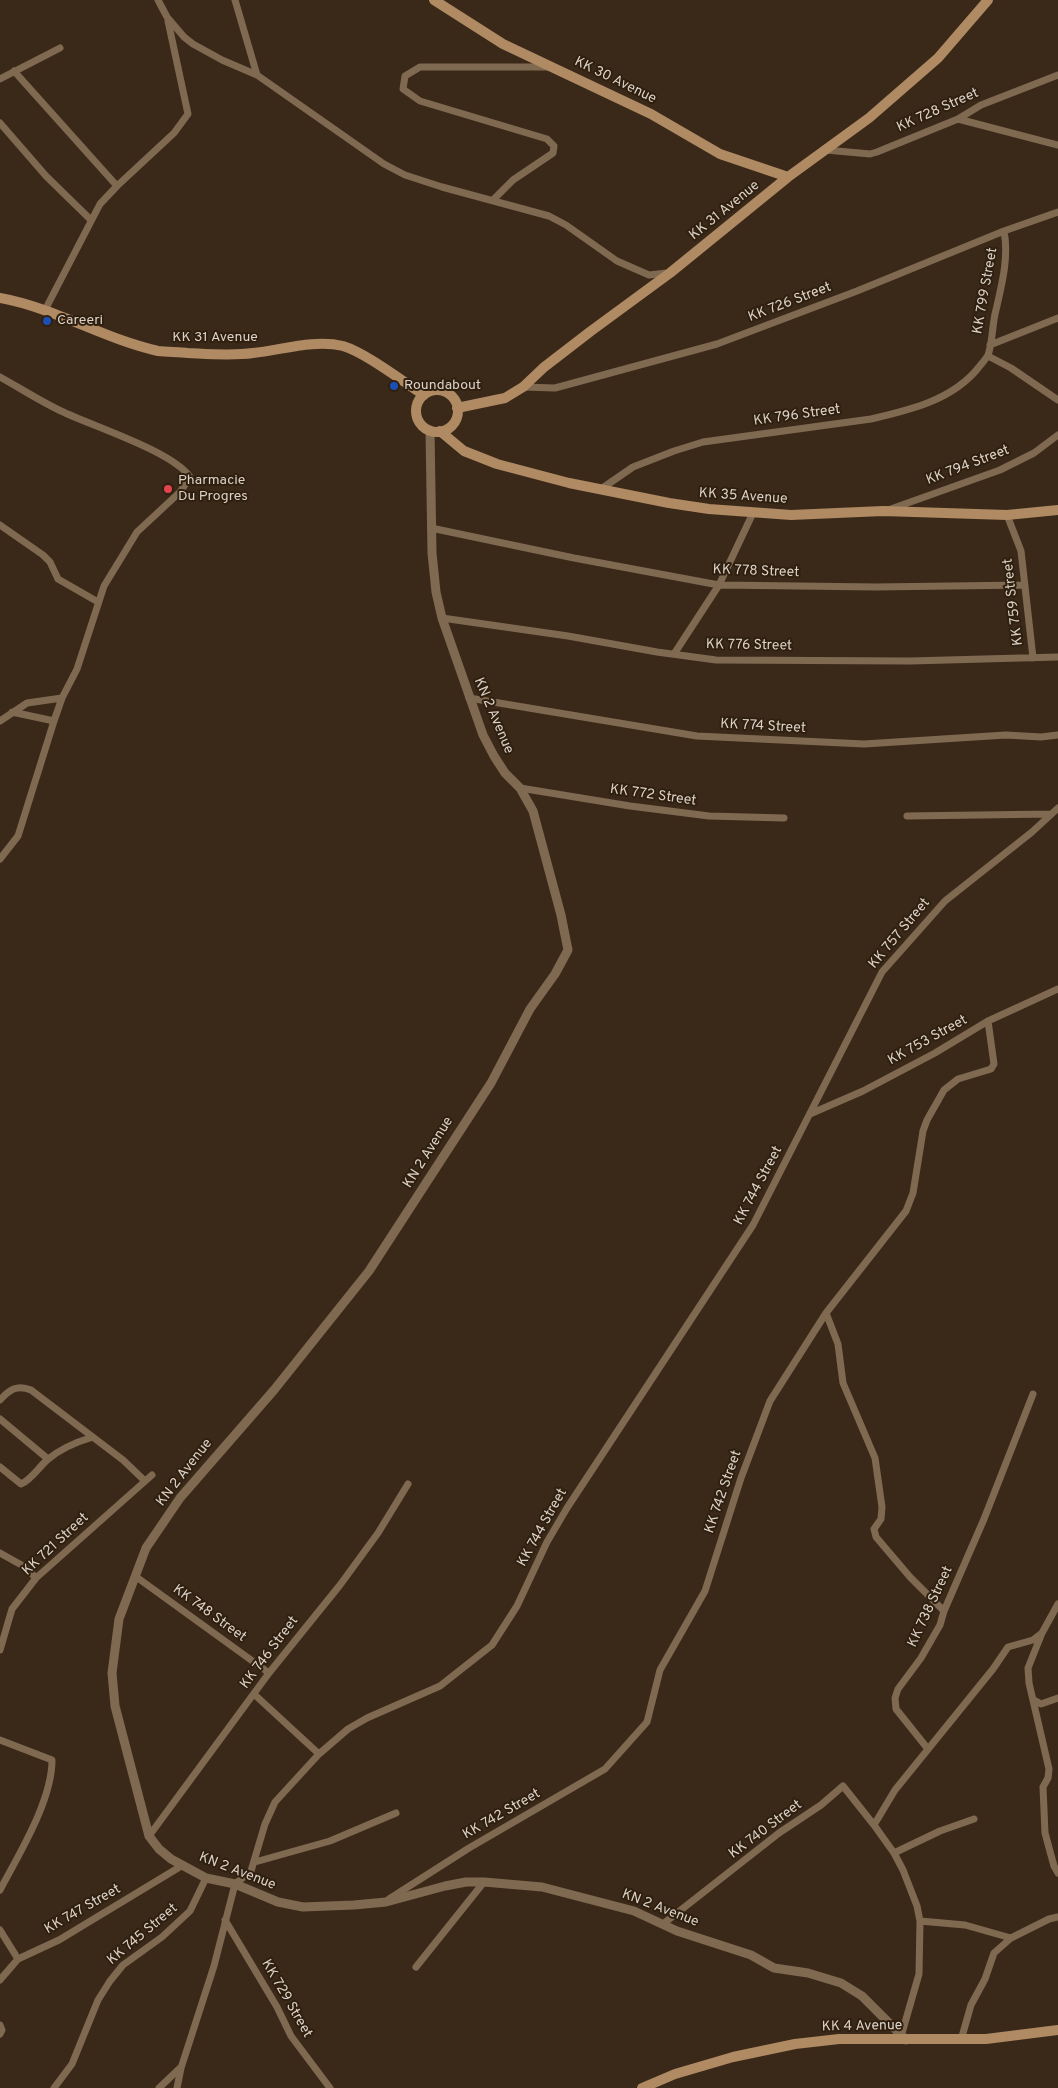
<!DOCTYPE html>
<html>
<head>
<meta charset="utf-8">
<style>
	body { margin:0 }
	canvas { display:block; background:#3a2919 }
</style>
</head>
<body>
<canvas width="1058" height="2088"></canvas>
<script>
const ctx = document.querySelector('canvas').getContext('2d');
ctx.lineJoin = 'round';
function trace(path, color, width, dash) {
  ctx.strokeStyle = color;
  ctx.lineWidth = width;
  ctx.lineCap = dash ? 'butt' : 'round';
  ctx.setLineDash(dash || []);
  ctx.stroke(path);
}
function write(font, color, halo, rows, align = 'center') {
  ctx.font = font + ' Overpass,sans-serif';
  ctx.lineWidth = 4;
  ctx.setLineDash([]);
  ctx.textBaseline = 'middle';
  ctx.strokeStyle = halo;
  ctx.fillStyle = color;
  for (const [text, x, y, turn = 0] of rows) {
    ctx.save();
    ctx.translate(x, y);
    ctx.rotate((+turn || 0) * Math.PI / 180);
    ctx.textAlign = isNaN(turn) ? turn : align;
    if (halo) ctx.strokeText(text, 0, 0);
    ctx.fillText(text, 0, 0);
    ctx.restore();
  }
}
trace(new Path2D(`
	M158 0 167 17 184 37 193 44 222 60 257 75 384 164 405 175 442 187 549 216 566 225 617 261 649 275 667 273
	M235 0 257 75
	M14 71 117 186 100 204 45 310
	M0 79 60 48
	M958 119 1058 145
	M0 123 46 176 91 220
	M826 150 870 154 877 152 958 119 981 105 1058 75
	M117 186 174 133 188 114 168 21
	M493 200 513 180 553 153 554 146 547 139 420 101 403 89 405 76 420 67H550
	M990 345 1058 318
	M988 356 1011 368 1058 400
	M0 377C20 388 40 401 61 411 92 426 172 451 190 477L180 492 137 532 104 586 77 669 62 698 54 721 18 836 0 859
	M523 387 555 388 717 344 857 291 1004 231 1058 212
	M601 489 633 467 674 451 703 442 871 419C910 410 953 400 979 367 982 363 986 359 988 355 993 341 992 324 996 310 1002 284 1009 257 1004 231
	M888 510 1000 470 1034 453 1058 435
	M1007 515 1021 551 1033 658
	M0 525 43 555 50 562 58 579 98 602
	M431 528 574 558 719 585 876 587 1025 585
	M442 618 568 636 657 652 716 660 910 661 1058 657
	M674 654 719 585 753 513
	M469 698 697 736 864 744 1006 735 1041 737 1058 735
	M12 712 54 721
	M0 721 27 703 62 698
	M520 788 630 806 709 816 784 818
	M907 816 1051 814
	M810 1114 863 1091 935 1053 988 1021 1058 989
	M826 1313 838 1344 843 1383 875 1458 882 1507 881 1519 874 1529 876 1537 910 1577 944 1611
	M0 1400C9 1390 17 1384 31 1390L123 1460 145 1481
	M0 1419 48 1459
	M0 1467 21 1484C31 1480 39 1467 47 1460 61 1448 76 1442 93 1437
	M0 1553 25 1567 36 1578
	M135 1576 269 1673
	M1058 1604 1042 1633 1028 1668 1029 1683 1049 1769 1048 1778 1043 1787 1045 1833 1054 1866 1058 1873
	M0 1650 12 1609 36 1578 152 1475
	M255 1695 319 1754
	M1034 1700 1041 1704 1058 1698
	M0 1740 52 1760C52 1801 19 1854 0 1890
	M928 1749 896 1709 895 1698 898 1689 921 1658 940 1625 944 1611 984 1519 1033 1394
	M149 1836 269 1673 340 1585 378 1533 408 1484
	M894 1853 940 1831 974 1819
	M255 1862 330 1841 396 1813
	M389 1899 469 1848 605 1769 647 1722 660 1670 705 1591 741 1478 770 1401 826 1313 906 1211 913 1193 923 1131 927 1120 944 1090 958 1079 991 1069 994 1064 988 1021
	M225 1920 277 2007 291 2036 330 2088
	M920 1921 965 1925 1011 1938
	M663 1924 779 1833 821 1805 843 1786 874 1825
	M0 1930 18 1959
	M416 1967 484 1882
	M0 1980 18 1959 59 1940 183 1865
	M0 2025 2 2030 0 2034
	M902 2033 919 1974 920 1921 917 1906 903 1870 894 1853 874 1825 895 1790 993 1669 1008 1647 1033 1640 1042 1633
	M961 2040 971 2005 985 1979 994 1953 1011 1938 1049 1919 1058 1917
	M54 2088 72 2064 98 2000 110 1981 123 1965 162 1937 190 1911 206 1878
	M159 2088 180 2068
	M177 2088 181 2068 214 1966 235 1884 251 1871 265 1824 275 1802 319 1754 348 1729 367 1718 440 1686 492 1645 517 1606 547 1542 567 1508 753 1225 882 972 945 901 1032 832 1058 808`), '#806951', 7);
trace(new Path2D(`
	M430 430 432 553 436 592 442 618 483 735 494 756 505 773 520 788 533 811 561 915 568 950 555 974 530 1009 491 1083 369 1271 274 1390 180 1498 146 1548 119 1619 112 1673 115 1706 149 1836 159 1849 171 1859 206 1878 235 1884 278 1902 303 1907 354 1905 386 1902 445 1886 466 1882H484L542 1887 634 1911 677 1931 751 1955 774 1968 808 1973 841 1983 862 1996 906 2040`), '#806951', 9);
trace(new Path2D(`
	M434 0 503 44 651 114 720 154 788 177
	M0 298C55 308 104 339 158 351 168 352 178 352 188 353 209 354 232 356 253 353 282 350 314 339 343 346 366 353 402 381 424 395
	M416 411a21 21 0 1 1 42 0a21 21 0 1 1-42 0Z
	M457 408 505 398 523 387 543 368 591 331 670 273 788 177 869 118 938 58 988 0
	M440 431 464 451 497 464 569 483 669 503 709 509 791 515 883 511 1007 515 1058 510
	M642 2088 675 2074 733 2057 795 2044 839 2039H986L1058 2030`), '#af8a63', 10);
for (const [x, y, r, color] of [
	[47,321,5,"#1a4fb4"],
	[394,386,5,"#1a4fb4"],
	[168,489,5,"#e0444e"]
]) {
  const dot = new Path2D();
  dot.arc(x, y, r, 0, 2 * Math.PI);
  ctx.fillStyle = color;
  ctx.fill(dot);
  trace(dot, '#2f1f0f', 2);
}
write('14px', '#dbd1c7', '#2f1f0f', [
	["KK 30 Avenue",615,81,26],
	["KK 728 Street",938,111,-24],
	["KK 31 Avenue",725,211,-39],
	["KK 799 Street",986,291,-80],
	["KK 726 Street",790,303,-21],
	["KK 31 Avenue",215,338],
	["KK 796 Street",797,416,-8],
	["KK 794 Street",968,466,-21],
	["KK 35 Avenue",743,497,4],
	["KK 778 Street",756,572,2],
	["KK 759 Street",1014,602,-97],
	["KK 776 Street",749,646,1],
	["KN 2 Avenue",493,716,67],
	["KK 774 Street",763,727,3],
	["KK 772 Street",653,796,8],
	["KK 757 Street",900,934,-50],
	["KK 753 Street",928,1041,-29],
	["KN 2 Avenue",429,1153,-58],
	["KK 744 Street",759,1186,-62],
	["KN 2 Avenue",185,1473,-52],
	["KK 742 Street",724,1492,-71],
	["KK 744 Street",543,1528,-61],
	["KK 721 Street",56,1545,-43],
	["KK 738 Street",931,1607,-65],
	["KK 748 Street",209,1614,36],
	["KK 746 Street",270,1653,-53],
	["KK 742 Street",502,1815,-30],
	["KK 740 Street",766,1830,-37],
	["KN 2 Avenue",237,1872,21],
	["KN 2 Avenue",660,1909,21],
	["KK 747 Street",83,1910,-30],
	["KK 745 Street",143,1935,-40],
	["KK 729 Street",286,1999,60],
	["KK 4 Avenue",862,2027,-1]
]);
write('14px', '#dbd1c7', '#2f1f0f', [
	["Careeri",57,321],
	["Roundabout",404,386],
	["Pharmacie",178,481],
	["Du Progres",178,497]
], 'left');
</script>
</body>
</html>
